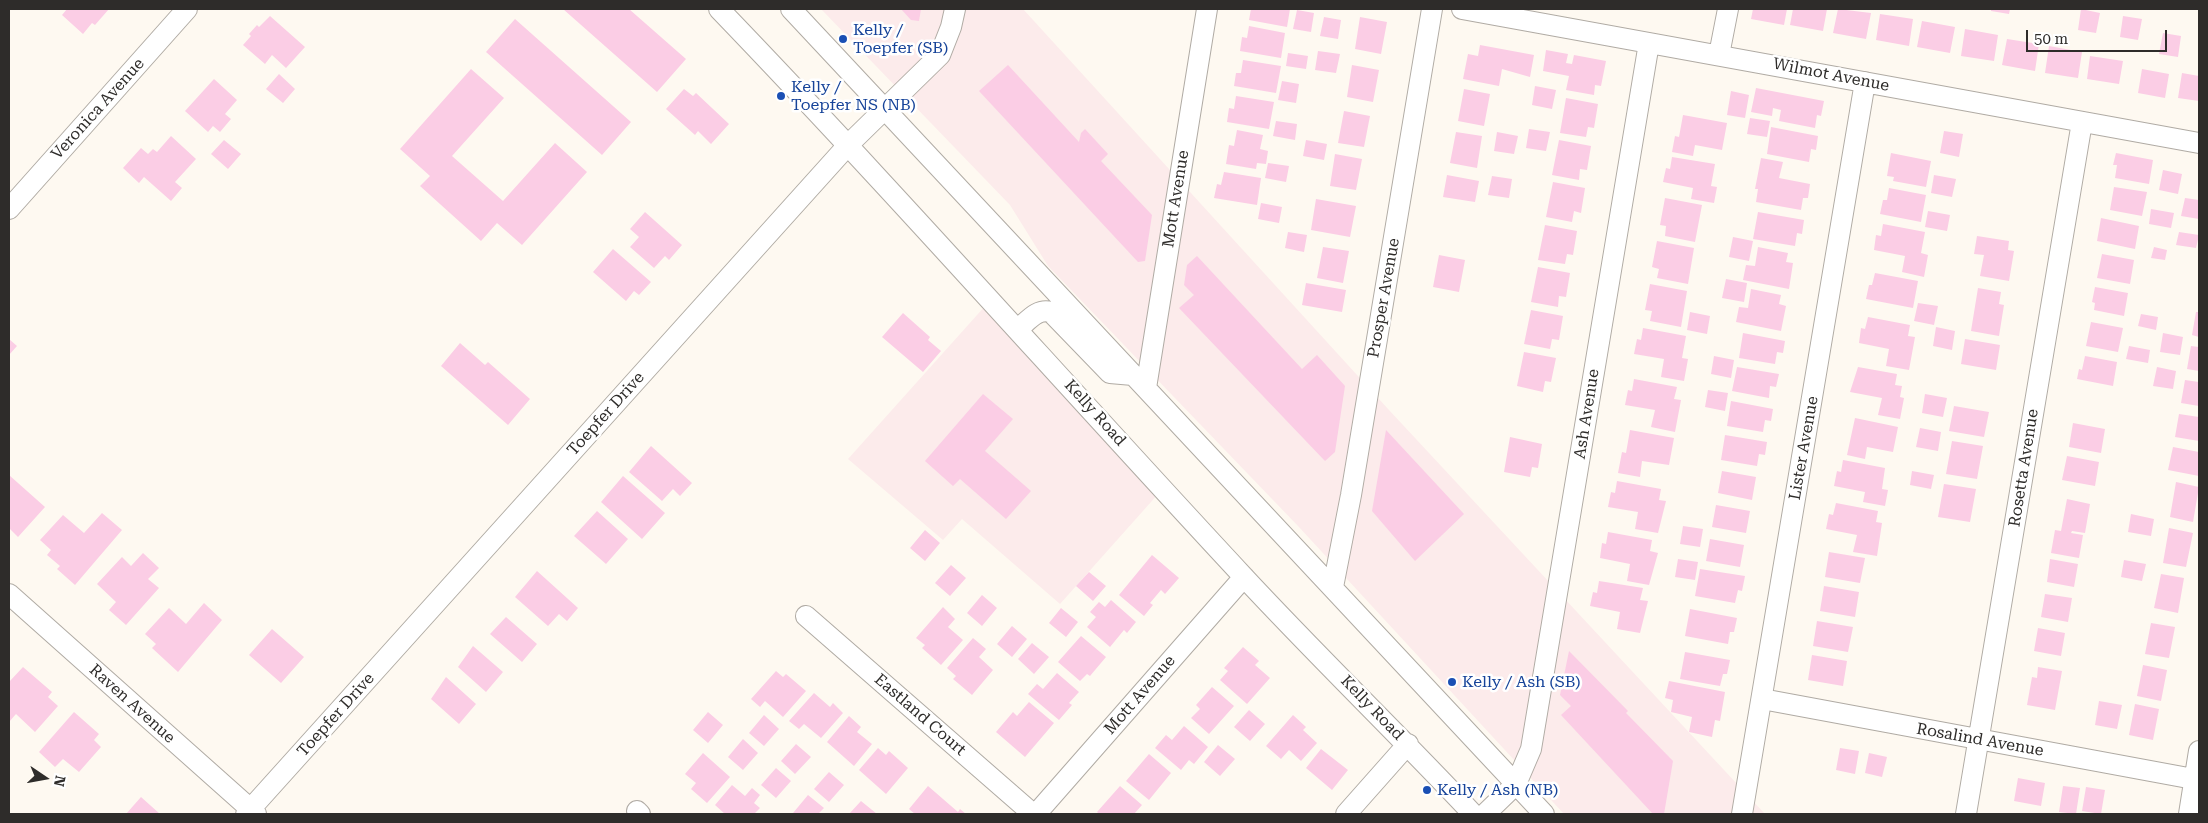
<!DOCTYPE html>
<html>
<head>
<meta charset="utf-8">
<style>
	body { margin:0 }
	#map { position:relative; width:2208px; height:823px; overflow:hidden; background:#fef9f1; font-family:"Roboto Serif",serif }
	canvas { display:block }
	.frame { position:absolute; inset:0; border:10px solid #2e2c2a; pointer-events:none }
	.north { position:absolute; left:20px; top:753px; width:50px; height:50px; -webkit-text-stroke:4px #fff; paint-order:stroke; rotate:102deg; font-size:14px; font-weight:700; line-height:20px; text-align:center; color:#2e2c2a }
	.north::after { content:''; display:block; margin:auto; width:18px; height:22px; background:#2e2c2a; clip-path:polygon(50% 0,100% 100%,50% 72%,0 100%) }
	.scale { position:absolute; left:2026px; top:30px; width:141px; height:22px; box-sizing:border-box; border:2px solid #2e2c2a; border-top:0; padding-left:6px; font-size:15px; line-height:18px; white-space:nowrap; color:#2e2c2a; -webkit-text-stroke:4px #fff; paint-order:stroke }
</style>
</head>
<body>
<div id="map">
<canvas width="2208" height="823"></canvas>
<div class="frame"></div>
<div class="north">N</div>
<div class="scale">50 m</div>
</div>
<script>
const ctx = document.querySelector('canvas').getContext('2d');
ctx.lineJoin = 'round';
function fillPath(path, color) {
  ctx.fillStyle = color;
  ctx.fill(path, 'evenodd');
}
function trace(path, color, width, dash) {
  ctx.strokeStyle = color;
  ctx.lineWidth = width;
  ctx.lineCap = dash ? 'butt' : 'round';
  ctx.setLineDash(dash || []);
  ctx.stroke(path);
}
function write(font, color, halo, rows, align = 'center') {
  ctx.font = font + ' "Roboto Serif",serif';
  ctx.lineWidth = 5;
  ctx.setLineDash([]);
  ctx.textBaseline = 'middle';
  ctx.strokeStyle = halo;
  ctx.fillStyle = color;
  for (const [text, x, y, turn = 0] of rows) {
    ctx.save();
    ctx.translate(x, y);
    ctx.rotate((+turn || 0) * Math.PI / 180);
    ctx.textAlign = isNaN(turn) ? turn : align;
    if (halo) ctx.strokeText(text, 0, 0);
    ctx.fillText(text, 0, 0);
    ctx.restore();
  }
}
fillPath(new Path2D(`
	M821 9H1023L1389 410 1765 814H1564L1298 526 1048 266 1010 205Z
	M986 305 1159 493 1060 604 962 519 943 540 848 459Z`), '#fcebeb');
fillPath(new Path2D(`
	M67 9H109L95 25 92 23 83 34 62 15Z
	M563 9H629L686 59 657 92Z
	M901 9H921L919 21 911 20Z
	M1251 9H1290L1287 27 1249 20Z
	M1753 9H1787L1784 25 1751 19Z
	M1793 9H1827L1823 31 1790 25Z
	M1838 9 1871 13 1866 39 1833 33Z
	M1991 9H2010L2009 14 1991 11Z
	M2081 9 2100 13 2096 33 2078 30Z
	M1297 10 1314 13 1311 32 1293 29Z
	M1880 14 1913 19 1909 46 1876 40Z
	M270 16 305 47 286 68 272 55 265 64 243 45 251 36 249 34 257 25 259 27Z
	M2123 16 2142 19 2138 40 2120 37Z
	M1324 17 1341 20 1338 39 1320 36Z
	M1360 17 1387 22 1381 54 1355 49Z
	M515 19 631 122 602 155 486 52Z
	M1922 21 1955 27 1950 53 1917 47Z
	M1249 26 1285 33 1281 58 1240 51 1242 37 1247 38Z
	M1965 29 1998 35 1994 61 1961 56Z
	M2163 33 2181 36 2178 57 2159 54Z
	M2007 39 2039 44 2035 71 2002 65Z
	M1480 45 1534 55 1530 77 1502 69 1499 86 1463 79 1468 54 1478 56Z
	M2049 46 2082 52 2078 78 2045 73Z
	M1546 50 1568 54 1566 63 1572 64 1574 55 1606 61 1601 86 1595 85 1594 95 1566 90 1569 76 1543 71Z
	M1318 51 1340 54 1336 73 1315 70Z
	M1288 53 1308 56 1306 69 1286 66Z
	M2090 56 2123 61 2119 84 2087 79Z
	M1243 60 1281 66 1276 93 1234 86 1236 73H1241Z
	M1008 65 1079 142 1081 133 1085 129 1108 154 1101 161 1152 215 1145 261 1138 262 979 91Z
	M1352 65 1379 70 1373 102 1347 97Z
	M471 69 504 98 452 156 503 201 555 143 587 172 522 245 497 223 481 241 420 186 430 176 400 149Z
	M2142 69 2169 74 2165 98 2138 93Z
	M2182 73 2199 76V101L2178 98Z
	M279 74 295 89 283 103 266 89Z
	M214 79 237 100 225 114 231 119 220 132 213 126 208 132 185 111Z
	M1282 81 1299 84 1296 103 1278 100Z
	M1535 86 1556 90 1552 109 1532 105Z
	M1756 88 1824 101 1821 116 1817 115 1815 128 1779 121 1781 110 1773 108 1772 116 1751 112Z
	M684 89 693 96 696 93 729 124 711 144 698 131 695 135 666 109Z
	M1464 89 1490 94 1484 126 1458 121Z
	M1731 91 1749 95 1745 118 1727 115Z
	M1236 96 1274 102 1269 129 1227 122 1229 108 1234 109Z
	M1566 98 1598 104 1594 128 1588 127 1586 137 1560 133Z
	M1344 111 1370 116 1364 147 1338 143Z
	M1683 115 1727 123 1722 150 1695 145 1693 156 1672 152 1675 136 1679 137Z
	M1750 118 1770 121 1767 137 1747 134Z
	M1276 121 1297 124 1295 140 1273 136Z
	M1771 127 1818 136 1816 150 1811 149 1809 162 1767 154Z
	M1529 129 1550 132 1546 151 1526 148Z
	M1237 130 1263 135 1260 149 1268 151 1266 164 1257 163 1256 169 1226 164 1229 145 1234 146Z
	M1944 131 1963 134 1959 157 1940 153Z
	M1456 132 1482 136 1477 168 1450 163Z
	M1497 132 1518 136 1514 154 1494 151Z
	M171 136 196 159 175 182 182 188 171 201 144 177 139 183 123 168 141 148 148 154 153 149 157 152Z
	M224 140 241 154 228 169 211 154Z
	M1306 140 1327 144 1324 160 1303 156Z
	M1559 140 1591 146 1587 170 1580 169 1579 180 1552 175Z
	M1891 153 1931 161 1926 187 1893 181 1894 177 1887 176Z
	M2116 153 2153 160 2149 184 2115 178 2117 165H2113Z
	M1335 154 1362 159 1356 190 1330 186Z
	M1672 157 1715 164 1711 186 1717 187 1714 203 1691 199 1693 188 1663 182 1666 168 1670 169Z
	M1761 158 1783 162 1779 178 1810 184 1808 198H1803L1801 210 1756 202 1758 189H1755Z
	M1268 163 1289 166 1286 182 1265 178Z
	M2163 170 2182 174 2178 194 2159 190Z
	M1224 172 1261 178 1257 205 1214 198 1217 184 1221 185Z
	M1447 175 1479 181 1475 202 1443 197Z
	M1934 175 1956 179 1952 197 1931 193Z
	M1492 176 1512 179 1509 198 1488 195Z
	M1553 182 1585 188 1581 213 1574 211 1572 222 1546 217Z
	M2114 187 2147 192 2142 216 2110 210Z
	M1889 188 1926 195 1921 222 1880 214 1883 200H1887Z
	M1665 198 1702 205 1695 242 1665 236 1666 226 1660 225Z
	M2185 198 2199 200V219L2181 216Z
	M1316 199 1356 206 1350 237 1311 230Z
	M1261 203 1282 207 1279 223 1258 219Z
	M2151 209 2174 213 2171 228 2149 224Z
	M1928 211 1950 215 1947 231 1925 227Z
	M645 212 682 245 669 260 665 256 654 268 630 247 639 237 630 229Z
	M1758 212 1804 220 1802 234 1797 233 1795 246 1753 239Z
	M2101 218 2139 226 2135 249 2097 241Z
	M1883 224 1925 232 1921 253 1928 255 1924 277 1902 272 1905 256 1874 250 1876 235 1881 236Z
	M1545 225 1577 231 1573 255 1567 254 1565 264 1538 260Z
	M1288 232 1307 235 1304 252 1285 248Z
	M2179 232 2199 235 2196 248 2176 245Z
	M1977 236 2009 241 2008 250 2014 251 2009 281 1980 276 1984 255 1974 254Z
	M1733 237 1753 241 1749 261 1729 257Z
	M1657 241 1694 248 1688 284 1657 278 1659 269 1652 267Z
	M1323 247 1349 251 1343 283 1317 278Z
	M1758 247 1788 253 1786 262 1793 263 1789 289 1743 280 1746 265 1755 266Z
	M2154 247 2167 250 2165 260 2151 258Z
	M613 249 651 282 639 295 634 291 626 301 593 272Z
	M2102 254 2134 260 2130 284 2097 278Z
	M1439 255 1465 260 1459 292 1433 287Z
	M1197 256 1302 369 1317 355 1345 386 1335 452 1325 461 1179 308 1194 295 1184 285 1187 265Z
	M1538 267 1570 273 1566 297 1559 296 1558 307 1531 302Z
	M1875 273 1918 281 1913 308 1866 299 1869 285H1872Z
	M1726 279 1747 283 1744 302 1722 298Z
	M1306 283 1346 290 1342 312 1302 305Z
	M1650 284 1687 291 1681 327 1650 321 1652 311 1645 310Z
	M2095 287 2128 293 2124 316 2094 310 2095 303 2092 302Z
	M1978 288 2001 292 1999 304 2004 305 1999 336 1971 331Z
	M1751 289 1781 295 1779 304 1786 306 1781 331 1736 322 1739 307 1748 308Z
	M1918 303 1938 306 1934 325 1914 321Z
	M1531 310 1563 316 1559 340 1552 339 1550 349 1524 344Z
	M1690 312 1710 316 1707 334 1687 330Z
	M2196 312H2199V337L2192 335Z
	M903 313 930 337 928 340 941 351 923 372 882 337Z
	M2141 314 2158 317 2156 330 2138 326Z
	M1868 317 1910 325 1908 336 1915 337 1909 370 1886 366 1889 349 1859 343 1861 328 1865 329Z
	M2091 322 2123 328 2118 352 2086 346Z
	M1936 327 1955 331 1952 350 1933 346Z
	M1643 328 1686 336 1682 358 1688 359 1684 381 1661 377 1664 359 1634 354 1637 339 1641 340Z
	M1743 333 1785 341 1783 353 1777 352 1775 364 1739 358Z
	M2163 333 2183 337 2180 355 2160 352Z
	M9 339 17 346 9 355Z
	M1965 339 2000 345 1996 370 1961 364Z
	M460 343 485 365 488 362 530 399 508 425 441 366Z
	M2129 346 2150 350 2148 363 2126 359Z
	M2191 346 2199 347V371L2187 369Z
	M1524 352 1556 358 1551 382 1545 381 1543 392 1517 386Z
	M1714 356 1734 360 1731 378 1711 374Z
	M2085 356 2117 362 2113 386 2077 379 2079 369 2082 370Z
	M1737 367 1779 374 1776 387 1770 386 1769 398 1732 391Z
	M1858 367 1897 374 1895 385 1902 386 1900 397 1904 398 1900 419 1878 415 1882 398 1850 392Z
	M2157 367 2176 371 2173 389 2153 386Z
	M1634 379 1677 387 1674 399 1681 400 1675 432 1651 427 1655 410 1625 405 1628 390 1632 391Z
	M2185 380 2199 382V406L2181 403Z
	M1708 390 1728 393 1725 411 1705 407Z
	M983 394 1013 419 985 451 1031 491 1006 519 960 479 953 486 925 461Z
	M1925 394 1947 398 1943 417 1922 413Z
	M1731 401 1773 409 1771 421 1765 420 1763 432 1727 426Z
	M1954 406 1989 412 1984 437 1949 431Z
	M2179 414 2199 417V441L2175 437Z
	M1855 418 1898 427 1893 452 1867 447 1865 459 1847 455Z
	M2073 423 2105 429 2101 453 2069 447Z
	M1920 428 1941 432 1938 451 1916 447Z
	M1386 430 1464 514 1415 561 1372 511Z
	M1630 430 1674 438 1669 465 1642 461 1640 477 1618 473 1622 452 1626 453Z
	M1725 435 1767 442 1765 455 1759 454 1757 466 1721 460Z
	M1510 437 1542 444 1538 468 1532 467 1530 477 1504 472Z
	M1952 441 1983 446 1977 479 1946 474Z
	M651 446 692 483 680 496 673 489 662 501 629 472Z
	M2173 447 2199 452V476L2168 470Z
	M2067 456 2099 462 2095 486 2062 480Z
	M1843 460 1885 468 1882 489 1888 490 1885 506 1863 502 1865 492 1834 486 1837 471 1841 472Z
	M1722 471 1756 477 1752 500 1718 493Z
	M1912 471 1934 475 1931 489 1910 485Z
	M9 475 45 507 18 537 9 528Z
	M623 476 665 513 642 539 601 502Z
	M1617 481 1661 489 1659 500 1666 501 1658 533 1635 529 1638 512 1608 507 1611 492 1615 493Z
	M2176 482 2199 487 2193 522 2170 517Z
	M1944 484 1976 489 1970 522 1938 517Z
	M2067 499 2090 504 2085 533 2072 531 2071 533 2083 535 2079 558 2051 553 2055 530 2061 531Z
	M1836 503 1878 511 1876 522 1882 523 1877 556 1853 552 1857 535 1826 529 1829 514 1833 515Z
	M1716 505 1750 511 1746 533 1712 527Z
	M597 511 628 539 606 564 574 536Z
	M102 513 122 530 75 585 57 569 60 566 47 555 51 550 40 540 63 515 84 533Z
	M2131 514 2154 519 2151 536 2128 532Z
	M1683 526 1703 529 1700 547 1680 544Z
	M2169 528 2193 533 2186 567 2163 563Z
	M925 530 940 543 925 561 910 548Z
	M1608 532 1652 540 1650 551 1658 553 1649 585 1627 581 1630 564 1600 558 1602 543 1606 544Z
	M1710 539 1744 545 1740 567 1706 561Z
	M1829 552 1865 558 1860 583 1825 577Z
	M143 553 159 568 148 579 159 588 126 625 109 610 116 602 97 584 122 557 131 566Z
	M1152 555 1179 578 1165 594 1161 590 1150 603 1153 605 1144 616 1119 595Z
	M1678 559 1698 562 1695 580 1675 577Z
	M2050 559 2078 564 2074 587 2047 582Z
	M2124 560 2146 564 2142 581 2121 577Z
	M951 565 966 578 950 596 935 583Z
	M1700 569 1745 576 1742 591 1738 590 1735 603 1695 596Z
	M537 571 578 608 567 621 559 614 548 626 515 597Z
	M1089 572 1106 586 1093 601 1076 586Z
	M2161 574 2184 578 2178 613 2154 608Z
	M1599 581 1643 588 1640 600 1648 601 1640 633 1617 629 1620 612 1590 606 1593 592 1597 593Z
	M1824 586 1859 592 1855 617 1820 611Z
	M2045 594 2072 598 2068 622 2041 617Z
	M982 595 997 608 982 626 967 613Z
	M1111 600 1136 622 1127 633 1124 630 1110 647 1087 627 1096 617 1090 612 1099 602 1105 607Z
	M204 603 222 620 178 672 152 648 156 644 145 634 169 608 186 624Z
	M943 607 955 619 948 627 963 640 941 665 922 648 925 645 916 638Z
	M1061 608 1078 622 1066 637 1049 623Z
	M1690 609 1737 618 1734 632H1730L1728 644 1685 636Z
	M506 617 537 644 522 662 490 634Z
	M1817 621 1853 627 1848 652 1813 646Z
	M2151 623 2175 627 2169 658 2145 654Z
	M1012 626 1027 639 1012 657 997 644Z
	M2038 628 2065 633 2061 656 2034 651Z
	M272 629 304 657 281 683 249 655Z
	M1081 636 1106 657 1090 676 1087 674 1080 681 1058 662Z
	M973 638 986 649 979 657 993 670 972 695 953 679 956 676 947 668Z
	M1032 643 1049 657 1034 674 1018 659Z
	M473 646 503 672 486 692 458 667Z
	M1243 647 1259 661 1255 665 1270 678 1247 704 1220 680 1228 671 1224 668Z
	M1569 651 1628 711 1626 713 1673 761 1664 814H1653L1561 715 1571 706 1560 695Z
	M1685 652 1730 660 1727 674H1723L1720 686 1680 679Z
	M1812 655 1847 661 1843 686 1808 680Z
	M2143 665 2167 670 2161 701 2137 696Z
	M23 667 52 692 48 697 58 706 35 732 16 714 9 722V682Z
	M2038 667 2062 671 2055 710 2027 705 2032 677 2037 678Z
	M776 671 783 677 786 674 806 691 783 717 765 701 760 707 751 699Z
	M1057 673 1079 692 1069 703 1072 705 1059 720 1028 694 1037 684 1043 689Z
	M446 677 476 704 459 724 431 699Z
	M1669 681 1725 692 1720 721 1715 720 1712 737 1689 732 1692 717 1671 712 1673 700 1665 698Z
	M1212 687 1234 706 1209 734 1191 718 1200 709 1196 705Z
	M814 693 830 707 833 703 843 713 821 738 804 724 799 729 789 721Z
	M2099 701 2122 705 2117 729 2095 725Z
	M1029 702 1054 723 1025 757 996 732 1013 712 1017 716Z
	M2135 704 2159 709 2153 740 2129 735Z
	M1249 710 1265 724 1250 741 1234 727Z
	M74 712 99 734 94 740 101 747 79 772 63 759 55 767 39 752Z
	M708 712 723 725 708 743 693 730Z
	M764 715 779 729 764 746 749 733Z
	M1293 715 1306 727 1303 730 1317 743 1301 761 1289 750 1281 759 1266 746Z
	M849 716 861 727 857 732 872 744 854 766 827 742Z
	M1184 726 1208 747 1194 764 1189 760 1181 770 1155 748 1166 735 1172 740Z
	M743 739 758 753 743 770 728 757Z
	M796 744 811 757 795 774 781 761Z
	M1218 745 1235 759 1220 776 1204 762Z
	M878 748 886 755 889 751 908 768 886 794 859 770Z
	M1840 748 1859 751 1855 774 1836 770Z
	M1321 749 1348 770 1332 790 1306 768Z
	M703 753 730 777 707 803 691 789 696 783 685 774Z
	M1869 753 1887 757 1882 777 1865 773Z
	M1149 754 1171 773 1149 800 1126 781Z
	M776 768 791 781 776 798 761 785Z
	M829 772 844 785 829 802 814 789Z
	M2018 778 2045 783 2041 806 2014 801Z
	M732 785 745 796 752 788 760 795 754 803 760 808 754 814H725L715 805Z
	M928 786 958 812 960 809 966 814H915L909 809Z
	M1120 786 1142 805 1134 814H1099L1097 812Z
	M2063 786 2080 788 2076 814 2059 812Z
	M2086 787 2105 790 2101 814 2082 811Z
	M808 795 824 808 818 814H795L793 813Z
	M141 797 160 814H126Z
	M861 801 877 814H849Z`), '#fbcde5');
const minor = new Path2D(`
	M719 9C897 194 1067 387 1242 575 1317 656 1397 733 1473 814
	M791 9 1544 814
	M1462 9 2199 143
	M1719 55 1728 9
	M9 209 187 9
	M1018 329C1028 321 1037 308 1051 312L1110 373 1133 375
	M1146 388 1207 9
	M1333 587 1351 495 1432 9
	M9 594 256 814
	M806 616 1033 814
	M1762 699 2199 780
	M637 811 640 814
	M246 814 849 144 940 55 951 27 955 9
	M1036 814 1244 577
	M1346 814 1408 744
	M1485 814 1516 784 1531 749 1649 43
	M1742 814 1865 82
	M1966 814 2082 122
	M2189 814 2199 751`);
trace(minor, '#b0aba4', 22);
trace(minor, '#fff', 20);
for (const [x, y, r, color] of [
	[843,39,5,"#1a4fb4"],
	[781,96,5,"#1a4fb4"],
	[1452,682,5,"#1a4fb4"],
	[1427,790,5,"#1a4fb4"]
]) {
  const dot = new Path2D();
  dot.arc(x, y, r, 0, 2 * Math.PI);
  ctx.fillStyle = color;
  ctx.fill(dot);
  trace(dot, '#fff', 2);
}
write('16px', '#164399', '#fff', [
	["Kelly /",853,30],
	["Toepfer (SB)",853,48],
	["Kelly /",791,87],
	["Toepfer NS (NB)",791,105],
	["Kelly / Ash (SB)",1462,682],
	["Kelly / Ash (NB)",1437,790]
], 'left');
write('16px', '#2e2c2a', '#fff', [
	["Wilmot Avenue",1831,75,11],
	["Veronica Avenue",98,109,-48],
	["Mott Avenue",1176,199,-81],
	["Prosper Avenue",1384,298,-80],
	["Kelly Road",1095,413,48],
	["Toepfer Drive",606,414,-48],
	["Ash Avenue",1587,414,-81],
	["Lister Avenue",1804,448,-80],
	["Rosetta Avenue",2024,468,-81],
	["Mott Avenue",1140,695,-49],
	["Raven Avenue",132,704,42],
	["Kelly Road",1372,708,46],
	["Toepfer Drive",336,715,-48],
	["Eastland Court",920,715,41],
	["Rosalind Avenue",1980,740,10]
]);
</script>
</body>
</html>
